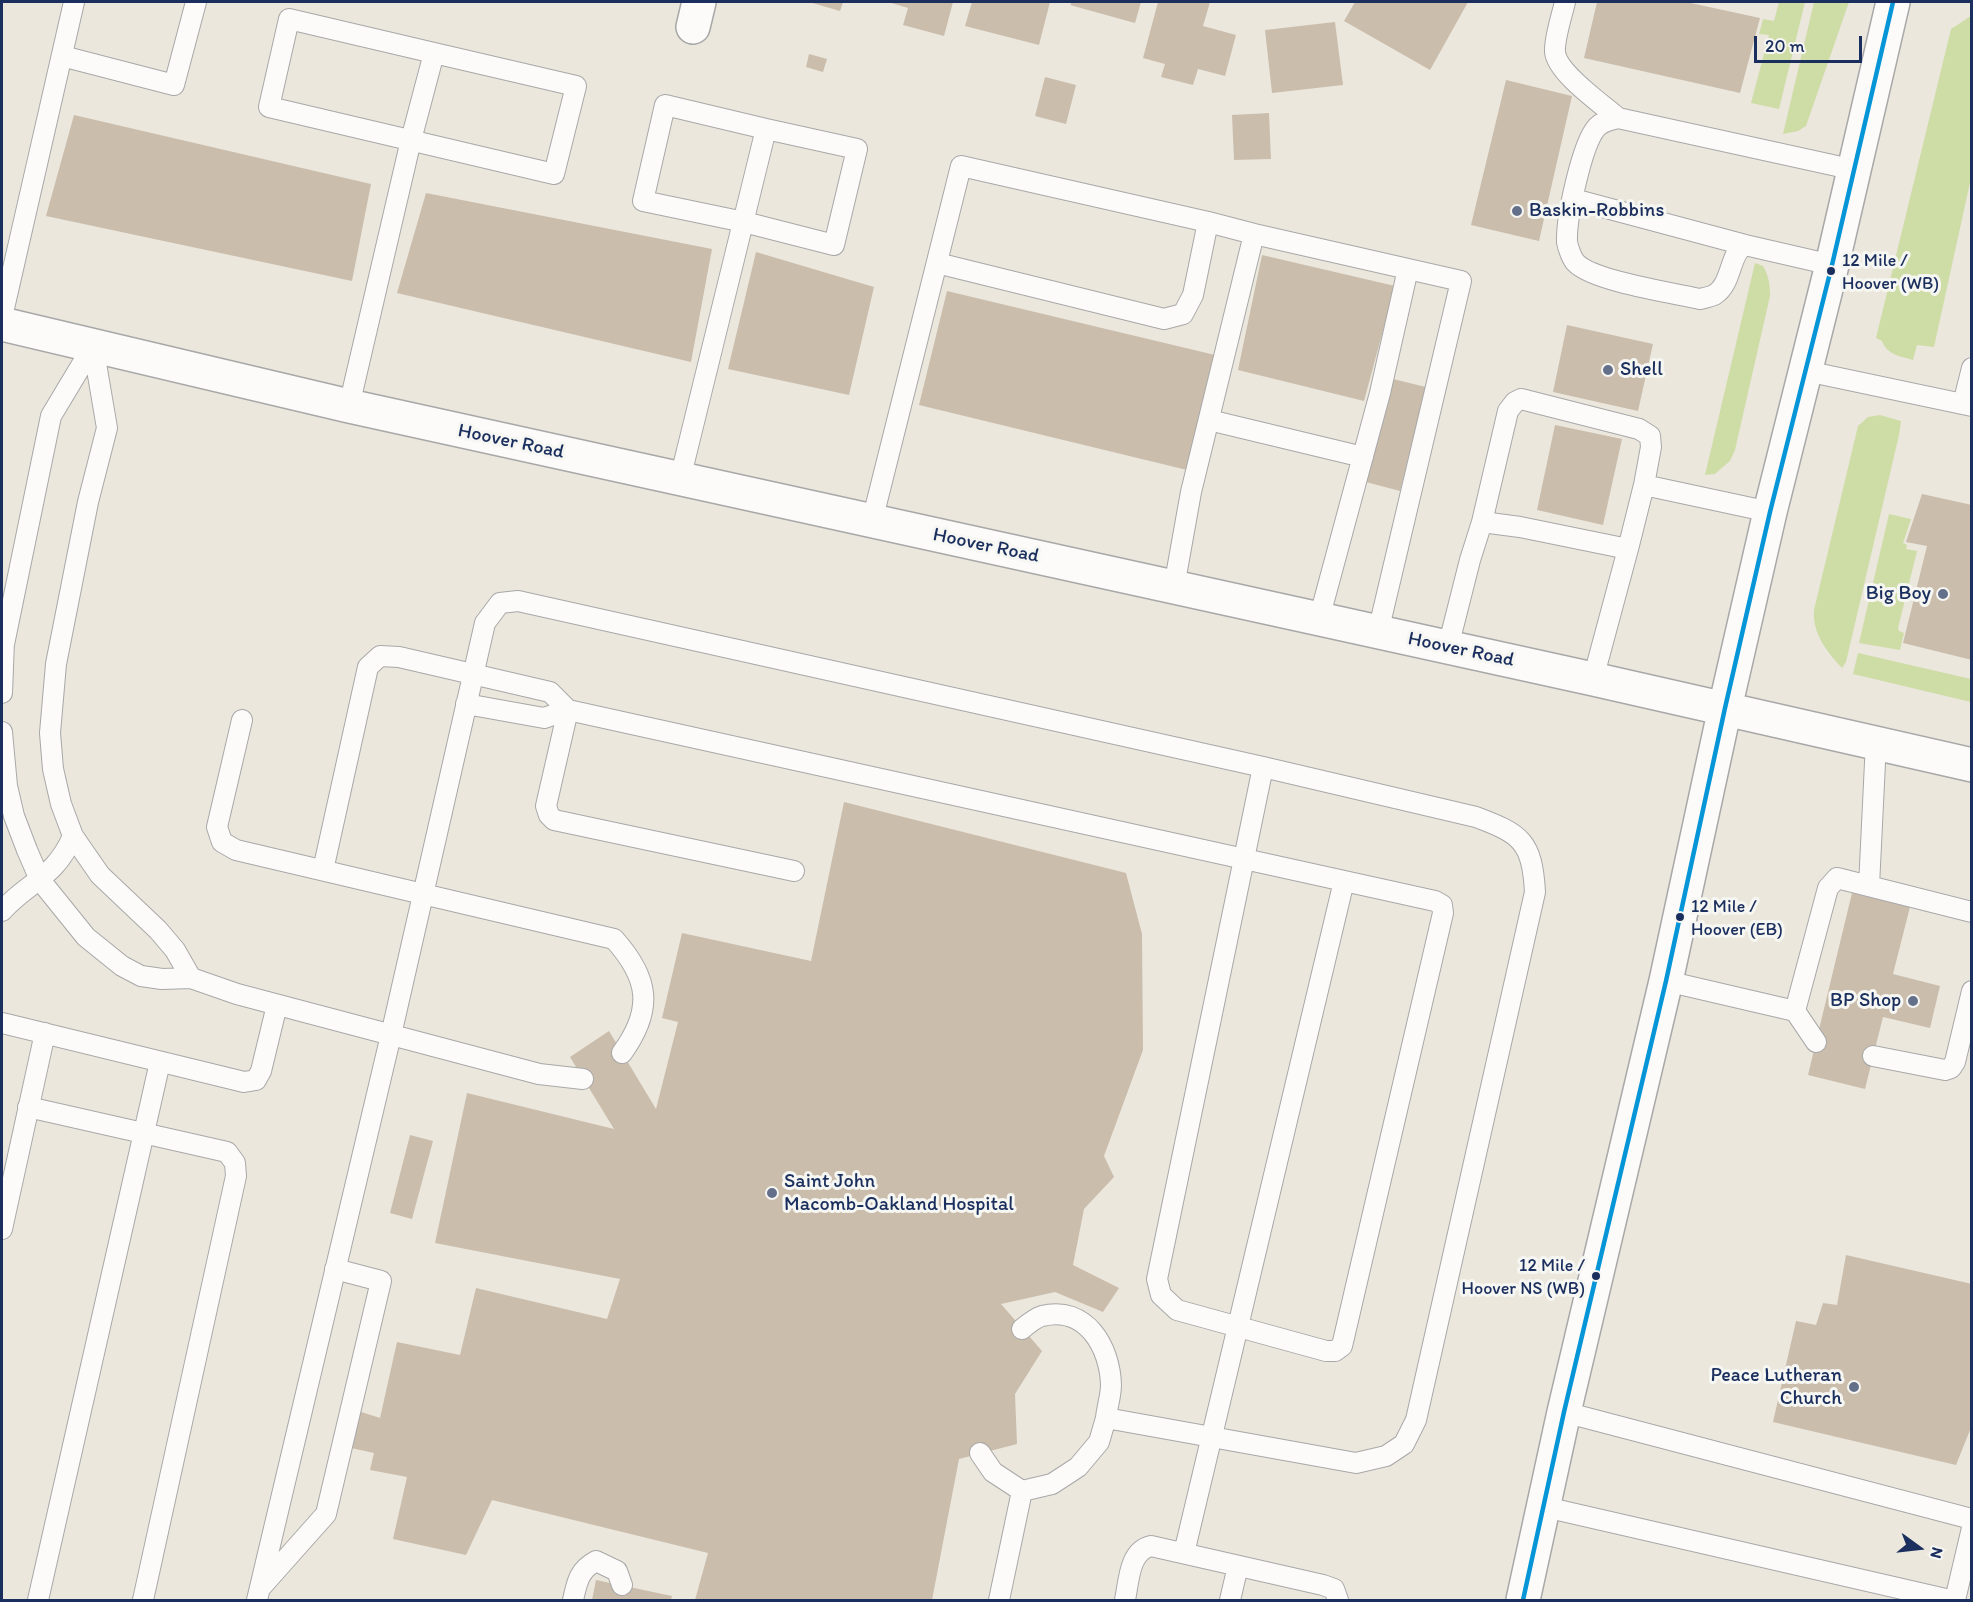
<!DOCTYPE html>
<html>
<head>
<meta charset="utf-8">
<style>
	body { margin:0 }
	#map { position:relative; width:1973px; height:1602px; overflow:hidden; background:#ebe7dd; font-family:Itim,sans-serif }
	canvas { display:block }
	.frame { position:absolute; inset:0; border:3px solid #1b2f5e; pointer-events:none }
	.north { position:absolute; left:1889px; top:1518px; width:60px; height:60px; -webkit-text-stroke:4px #f6f6f2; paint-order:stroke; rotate:105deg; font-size:16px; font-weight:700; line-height:24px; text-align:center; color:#1b2f5e }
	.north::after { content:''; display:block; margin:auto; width:21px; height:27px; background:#1b2f5e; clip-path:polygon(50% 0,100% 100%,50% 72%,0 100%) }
	.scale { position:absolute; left:1754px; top:36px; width:108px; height:27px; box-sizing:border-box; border:3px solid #1b2f5e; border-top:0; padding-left:8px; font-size:18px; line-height:21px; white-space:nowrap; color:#1b2f5e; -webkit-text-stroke:4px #f6f6f2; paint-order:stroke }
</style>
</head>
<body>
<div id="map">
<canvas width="1973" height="1602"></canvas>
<div class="frame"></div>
<div class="north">N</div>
<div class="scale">20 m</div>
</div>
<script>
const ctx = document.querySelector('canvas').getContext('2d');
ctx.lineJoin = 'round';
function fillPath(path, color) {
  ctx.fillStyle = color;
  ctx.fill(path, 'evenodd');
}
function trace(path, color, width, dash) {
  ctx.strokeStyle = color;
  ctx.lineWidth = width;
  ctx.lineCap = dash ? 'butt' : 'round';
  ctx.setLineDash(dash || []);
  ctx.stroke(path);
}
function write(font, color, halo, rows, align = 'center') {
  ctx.font = font + ' Itim,sans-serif';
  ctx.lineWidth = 6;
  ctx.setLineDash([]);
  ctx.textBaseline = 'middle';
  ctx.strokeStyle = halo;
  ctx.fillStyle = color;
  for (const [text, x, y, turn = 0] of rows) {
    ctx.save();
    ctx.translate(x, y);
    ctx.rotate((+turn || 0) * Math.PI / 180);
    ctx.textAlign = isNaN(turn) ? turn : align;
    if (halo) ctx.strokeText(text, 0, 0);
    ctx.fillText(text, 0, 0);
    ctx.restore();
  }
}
fillPath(new Path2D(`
	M1779 2H1805L1779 109 1751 103 1769 35 1759 34 1763 19 1774 21Z
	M1814 2H1849L1806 126 1798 131 1783 134Z
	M1971 16V178L1934 347 1917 345 1913 360C1900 356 1887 355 1882 341L1876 338 1951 29Z
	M1755 263 1763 266C1769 276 1770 285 1770 296L1735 450 1730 461 1724 466 1715 474 1705 475Z
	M1880 415 1901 421 1899 435 1846 662 1842 668C1827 652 1812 633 1814 610L1858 426 1868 417Z
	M1889 514 1911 519 1903 543 1907 545 1906 549 1917 551 1898 628 1899 631 1904 633 1900 650 1859 643Z
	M1858 653 1971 679V702L1853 674Z`), '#cedca6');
fillPath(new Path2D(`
	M809 2H843L840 11Z
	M888 2H953L944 36 903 25 908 8Z
	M972 2H1050L1039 45 965 26Z
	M1072 2H1141L1135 23 1070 5Z
	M1158 2H1210L1203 26 1236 35 1225 76 1198 69 1193 85 1161 77 1165 64 1143 58Z
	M1355 2H1468L1430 70 1344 21Z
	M1597 2H1686L1760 18 1740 93 1584 58Z
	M1335 22 1343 85 1272 93 1265 30Z
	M809 54 827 59 823 72 806 67Z
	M1045 77 1076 85 1066 124 1035 116Z
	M1506 80 1572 96 1539 241 1471 225Z
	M1269 113 1271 159 1234 160 1232 115Z
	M74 115 371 184 352 281 46 216Z
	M426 193 712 249 691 362 397 293Z
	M756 252 874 287 849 395 728 369Z
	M1262 255 1395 286 1364 401 1238 370Z
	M947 291 1215 355 1187 470 919 405Z
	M1567 325 1653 344 1638 411 1553 392Z
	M1393 379 1426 387 1400 491 1366 482Z
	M1555 425 1622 439 1603 525 1537 510Z
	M1922 494 1972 505V660L1903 643 1927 546 1906 542Z
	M844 802 1126 873 1142 934 1143 1050 1104 1156 1114 1177 1084 1209 1073 1265 1119 1288 1103 1312 1055 1292 1001 1304 1042 1351 1015 1394 1017 1444 959 1459 932 1600H695L708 1553 492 1500 466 1555 393 1539 407 1477 370 1470 374 1453 351 1448 358 1411 380 1418 397 1342 460 1355 476 1288 607 1319 620 1279 435 1243 467 1093 614 1129 570 1057 609 1031 656 1109 678 1022 662 1018 682 933 811 961Z
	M1852 893 1910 907 1893 974 1940 986 1930 1028 1883 1017 1865 1089 1808 1075Z
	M410 1135 433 1141 412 1219 390 1213Z
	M1846 1255 1972 1284V1425L1956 1465 1773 1422 1796 1321 1816 1325 1823 1303 1837 1305Z
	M596 1580 672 1596 671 1600H592Z`), '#cbbdac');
const service = new Path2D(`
	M1565 2C1562 15 1554 39 1555 52 1557 73 1602 104 1618 118
	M62 56 174 85 196 2
	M1573 199 1745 245
	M1254 234 1408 269 1380 393 1319 619
	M1832 265 1745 245C1729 252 1733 284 1714 295 1710 297 1704 298 1700 299 1673 293 1593 281 1576 263 1572 259 1568 248 1567 242 1566 219 1582 143 1597 127 1603 121 1610 120 1618 118L1855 170
	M2 317 74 2
	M93 346 107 428 88 502 56 664 50 733 53 769 61 804 73 836 100 875 158 930 175 950 191 978
	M1806 371 1972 406
	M1963 404 1972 368
	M349 406 411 140 434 53 576 86 554 174 269 107 289 19 434 53
	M1209 420 1363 457
	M680 479 766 129 857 149 834 245 744 222 643 201 665 105 766 129
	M872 521 961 166 1208 222 1193 295 1183 314 1164 319 937 263
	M1482 522 1508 411 1515 402 1521 399 1639 429 1650 436 1651 447 1644 485 1770 512
	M1628 549 1644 485
	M1174 587 1191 492 1254 234 1208 222
	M1378 632 1461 281 1408 269
	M1448 647 1470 560 1482 522 1520 527 1628 549 1593 679
	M2 654 51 416 93 346
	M2 693 4 641
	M242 720 217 827 222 842 236 850 614 939C649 978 654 1009 622 1053
	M2 732 7 786 14 816 27 850 40 880 86 937 122 966 141 976 162 979 191 978 237 994 539 1074 583 1079
	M323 870 368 667 380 656 399 657 550 692 568 710 544 718 466 704
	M794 871 554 820 549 815 546 806 568 710 1435 901 1442 905 1443 913 1342 1346 1335 1351H1326L1177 1310 1161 1295 1157 1279 1263 767
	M1869 886 1876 742
	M2 911C29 881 55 878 73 836
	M1666 981 1795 1011 1816 1042
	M1795 1011 1828 888 1837 878 1972 912
	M2 1023 244 1082 256 1080 261 1071 277 1005
	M1873 1056 1945 1070 1951 1068 1955 1062 1972 991
	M28 1107 227 1152 235 1163 236 1176 143 1600
	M2 1229 45 1033
	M1022 1329C1028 1324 1035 1318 1042 1316 1086 1305 1110 1347 1111 1385 1111 1396 1107 1407 1106 1418
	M1564 1412 1972 1519
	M980 1453 993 1472 1022 1491
	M1545 1507 1950 1600
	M1184 1553 1344 881
	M262 1586 326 1514 381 1281 335 1269
	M38 1600 160 1062
	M257 1600 391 1035 485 623 500 603 518 601 1263 767 1476 817C1521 834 1532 841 1535 892L1416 1420 1404 1444 1386 1456 1356 1463 1106 1418 1099 1442 1078 1467 1052 1484 1022 1491 999 1600
	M573 1600C577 1582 579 1570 596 1561L617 1571 622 1585
	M1125 1600C1129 1581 1129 1551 1151 1546L1323 1585 1334 1589 1338 1600
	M1230 1600 1238 1566
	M1955 1600 1972 1528`);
const minor = new Path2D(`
	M693 27 699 2`);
const secondary = new Path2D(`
	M2 324 349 406 1593 679 1972 765
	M1523 1600 1564 1412 1666 981 1725 708 1770 512 1832 265 1893 2`);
trace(service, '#a8a8a8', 22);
trace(minor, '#a8a8a8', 36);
trace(secondary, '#a8a8a8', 36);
trace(service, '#fcfbfa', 20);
trace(minor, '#fcfbfa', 33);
trace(secondary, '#fcfbfa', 33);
trace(new Path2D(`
	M1523 1600 1564 1412 1666 981 1725 708 1770 512 1832 265 1893 2`), '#0696d7', 4.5);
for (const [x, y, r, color] of [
	[1517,211,6,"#646f8a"],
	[1831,271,5,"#1b2f5e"],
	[1608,370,6,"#646f8a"],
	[1943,594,6,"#646f8a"],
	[1680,917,5,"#1b2f5e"],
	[1913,1001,6,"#646f8a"],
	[772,1193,6,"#646f8a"],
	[1596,1276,5,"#1b2f5e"],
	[1854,1387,6,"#646f8a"]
]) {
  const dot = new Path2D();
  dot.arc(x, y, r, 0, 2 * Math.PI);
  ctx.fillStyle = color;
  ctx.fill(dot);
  trace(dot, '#f6f6f2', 2);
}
write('18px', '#1b2f5e', '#f6f6f2', [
	["12 Mile /",1842,261],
	["Hoover (WB)",1842,284],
	["12 Mile /",1691,907],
	["Hoover (EB)",1691,930],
	["12 Mile /",1585,1266,"right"],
	["Hoover NS (WB)",1585,1289,"right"]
], 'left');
write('20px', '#1b2f5e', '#f6f6f2', [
	["Baskin-Robbins",1529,211],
	["Shell",1620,370],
	["Big Boy",1931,594,"right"],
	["BP Shop",1901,1001,"right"],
	["Saint John",784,1182],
	["Macomb-Oakland Hospital",784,1205],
	["Peace Lutheran",1842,1376,"right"],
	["Church",1842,1399,"right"]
], 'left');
write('20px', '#1b2f5e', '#f6f6f2', [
	["Hoover Road",511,442,12],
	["Hoover Road",986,546,12],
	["Hoover Road",1461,650,12]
]);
</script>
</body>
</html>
